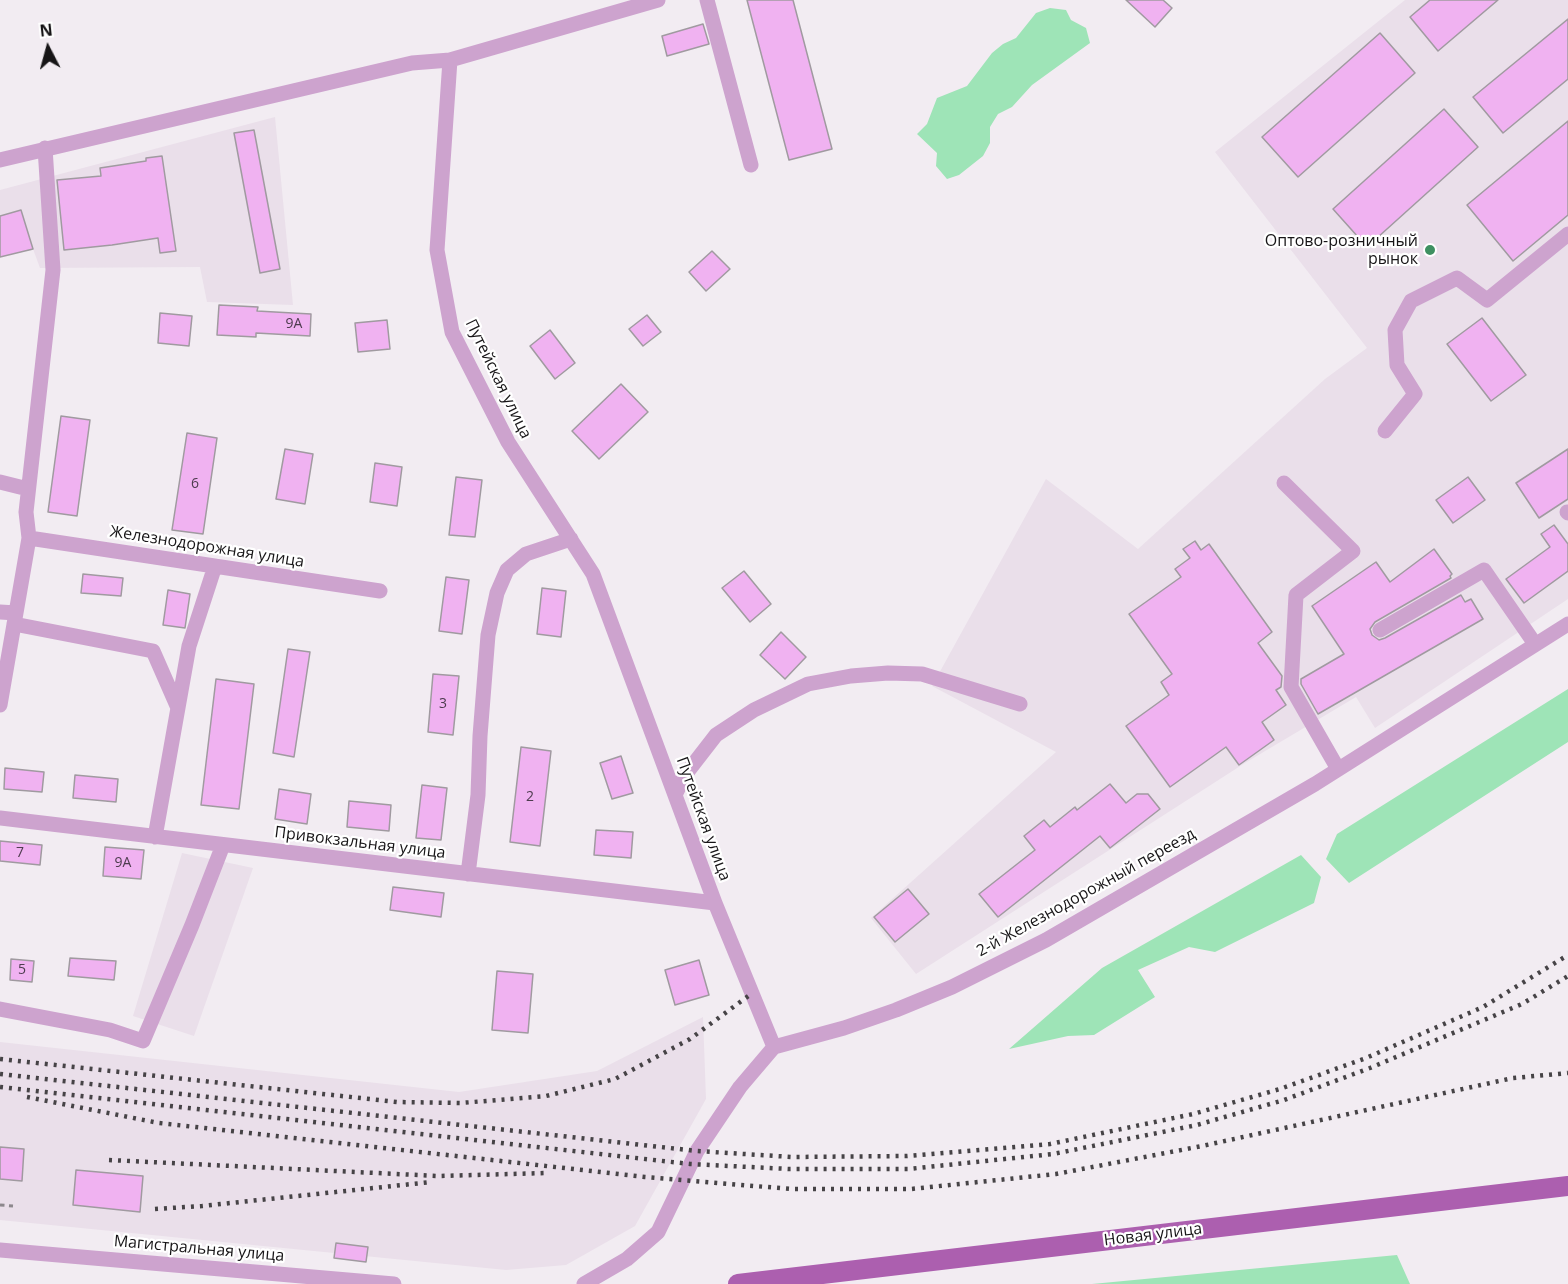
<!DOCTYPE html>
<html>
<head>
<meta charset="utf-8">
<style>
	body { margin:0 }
	#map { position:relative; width:1568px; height:1284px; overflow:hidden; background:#f2ecf2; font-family:"Open Sans",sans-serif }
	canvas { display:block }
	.north { position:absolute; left:18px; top:18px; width:60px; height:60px; -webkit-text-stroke:4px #fff; paint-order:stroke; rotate:354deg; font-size:16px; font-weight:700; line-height:24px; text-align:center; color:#171517 }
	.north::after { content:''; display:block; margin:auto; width:21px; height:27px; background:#171517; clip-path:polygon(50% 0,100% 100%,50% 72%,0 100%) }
</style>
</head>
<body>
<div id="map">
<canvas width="1568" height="1284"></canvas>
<div class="north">N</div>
</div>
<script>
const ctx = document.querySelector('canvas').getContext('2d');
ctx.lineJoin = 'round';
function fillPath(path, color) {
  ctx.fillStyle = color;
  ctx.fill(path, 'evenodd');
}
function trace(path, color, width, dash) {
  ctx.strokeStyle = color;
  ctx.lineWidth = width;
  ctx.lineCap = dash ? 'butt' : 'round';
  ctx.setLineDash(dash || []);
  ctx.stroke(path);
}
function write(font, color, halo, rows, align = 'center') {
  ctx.font = font + ' "Open Sans",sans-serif';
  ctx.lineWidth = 4.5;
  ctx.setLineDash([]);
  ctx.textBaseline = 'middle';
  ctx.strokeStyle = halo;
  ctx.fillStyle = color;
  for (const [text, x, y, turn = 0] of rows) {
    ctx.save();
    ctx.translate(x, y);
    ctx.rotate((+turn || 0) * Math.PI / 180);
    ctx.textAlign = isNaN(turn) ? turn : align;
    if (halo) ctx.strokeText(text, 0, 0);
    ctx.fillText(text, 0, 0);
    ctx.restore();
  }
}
fillPath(new Path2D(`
	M1405 0H1568V599L1375 728 1356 697 1245 763 916 974 871 918 1056 752 932 686 1046 479 1138 549 1325 379 1367 348 1215 152Z
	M275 117 293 305 207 302 200 267 40 268 33 249 0 257V190Z
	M182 853 253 868 194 1036 133 1016Z
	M703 1017 706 1099 635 1226 566 1265 506 1270 0 1220V1042L459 1092 597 1071Z`), '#eadfea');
fillPath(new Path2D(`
	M1050 8 1066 10 1071 20 1086 28 1090 43 1032 85 1012 107 998 114 990 127V143L983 156 959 175 947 179 936 166 937 153 917 134 927 124 937 98 967 86 992 53 1003 44 1016 38 1036 13Z
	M1568 689V742L1349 883 1326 859 1337 834Z
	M1301 855 1321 877 1314 903 1215 952 1189 947 1138 970 1155 997 1094 1035 1068 1036 1009 1049 1102 968Z
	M1397 1255 1410 1284H1092Z`), '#9ee4b7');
const building = new Path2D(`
	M747 0H793L832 149 789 160Z
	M1126 0H1163L1172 8 1155 27Z
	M1430 0H1498L1438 51 1410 17Z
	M1568 19V79L1503 133 1473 97Z
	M703 24 709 44 667 56 662 36Z
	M1380 33 1415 73 1298 177 1262 137Z
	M1444 109 1478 147 1367 247 1333 209Z
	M1568 121V215L1513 261 1467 205Z
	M254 130 280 269 260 273 234 133Z
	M162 156 176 251 160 253 158 238 112 245 64 250 57 180 101 176 100 168 146 161V158Z
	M21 210 33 249 0 257V216Z
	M712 251 730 269 706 291 689 272Z
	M219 305 258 307 257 311 311 314 310 336 256 333V337L217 335Z
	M160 313 192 316 189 346 158 343Z
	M647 315 661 332 643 346 629 329Z
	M1482 318 1526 375 1491 401 1447 344Z
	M387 320 390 349 358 352 355 323Z
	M550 330 575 363 555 379 530 346Z
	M621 384 648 412 599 459 572 431Z
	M61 416 90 420 77 516 48 512Z
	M187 433 217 438 203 534 172 530Z
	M285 449 313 454 305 504 276 499Z
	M1568 449V499L1539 518 1516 483Z
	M375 463 402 467 397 506 370 502Z
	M456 477 482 480 475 537 449 535Z
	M1468 477 1485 500 1453 523 1436 500Z
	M1554 525 1568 544V571L1524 603 1506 579 1550 547 1541 534Z
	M1195 541 1201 550 1209 544 1272 632 1258 643 1282 676 1281 687 1276 690 1286 705 1262 722 1274 740 1239 765 1226 747 1170 787 1126 726 1169 695 1161 682 1172 674 1129 614 1181 577 1175 569 1190 558 1183 549Z
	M1434 549 1452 574 1450 576 1451 578 1375 622 1370 629 1372 635 1379 640 1385 638 1461 595 1465 602 1471 599 1483 619 1318 714 1301 684V679L1344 654 1312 606 1376 562 1390 582Z
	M744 571 771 604 750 622 722 588Z
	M83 574 123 578 121 596 81 593Z
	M446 577 469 580 462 634 439 631Z
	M542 588 566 591 561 637 537 634Z
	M168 590 190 594 185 628 163 625Z
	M781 632 806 657 785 679 760 655Z
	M288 649 310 652 294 757 273 753Z
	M433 674 459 676 453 735 428 732Z
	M216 679 254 684 239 809 201 805Z
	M521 747 551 751 540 846 510 842Z
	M621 756 633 793 612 799 600 763Z
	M5 768 44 772 42 792 4 789Z
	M75 775 118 779 116 802 73 798Z
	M1110 784 1126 803 1137 794H1148L1160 809 1110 848 1100 836 998 917 979 894 1035 850 1024 836 1044 820 1050 827 1075 807 1077 810Z
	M422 785 447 788 441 840 416 838Z
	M279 789 311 794 307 824 275 819Z
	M349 801 391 805 389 831 347 827Z
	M596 830 633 832 631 858 594 855Z
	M0 841 42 845 40 865 0 861Z
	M105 847 144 850 141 879 103 876Z
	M393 887 444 893 441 917 390 910Z
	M908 889 929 914 895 942 874 917Z
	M70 958 116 961 114 980 68 976Z
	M11 959 34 961 32 982 10 980Z
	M699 960 709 995 675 1005 665 970Z
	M497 971 533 974 528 1033 492 1030Z
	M0 1147 24 1149 22 1181 0 1179Z
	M76 1170 143 1176 140 1212 73 1205Z
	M336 1243 368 1247 366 1262 334 1258Z`);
fillPath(building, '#f0b2f1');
trace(building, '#a09aa0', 1.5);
trace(new Path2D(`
	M0 1205 13 1206`), '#8d888d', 3, [4.5, 4.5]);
trace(new Path2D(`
	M707 0 751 165
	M450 60 658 0
	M0 160 412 63 450 60 437 250 452 332 508 442 593 574 715 903 774 1047
	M1385 431 1415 394 1397 365 1395 330 1411 301 1457 278 1487 300 1568 234
	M0 482 28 489
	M1284 483 1353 551 1296 595 1291 687 1338 769
	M1567 512 1568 513
	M29 538 380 591
	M0 612 16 613
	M14 624 153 651 178 708
	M1380 630 1484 570 1535 644
	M0 705 29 538 26 512 53 270 45 148
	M675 795 685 775 716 735 754 710 808 684 851 676 888 673 922 674 1020 704
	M0 818 715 903
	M155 837 189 646 215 566
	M468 874 478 795 480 736 488 635 497 593 507 570 526 554 571 539
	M0 1009 110 1030 143 1041 192 925 223 845
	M0 1250 394 1284
	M584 1284 627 1259 658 1232 697 1151 740 1087 774 1047 844 1028 896 1010 952 987 1046 940 1315 784 1568 624`), '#cda3ce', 15);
trace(new Path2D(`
	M738 1284 1568 1186`), '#ac5faf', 20);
trace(new Path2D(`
	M0 1059 397 1102 461 1103 546 1096 615 1079 690 1039 751 994
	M0 1074 697 1151 792 1157 907 1156 1050 1144 1193 1114 1280 1089 1366 1058 1483 1007 1568 955
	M0 1087 690 1164 790 1169H908L1053 1154 1197 1125 1284 1100 1370 1068 1522 1004 1568 976
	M27 1097 159 1123 645 1177 791 1189H911L1056 1174 1202 1146 1513 1078 1568 1073
	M109 1160 438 1176 546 1173
	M155 1209 202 1206 431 1182`), '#464346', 4.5, [3, 6]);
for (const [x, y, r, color] of [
	[1430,250,6,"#3e9061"]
]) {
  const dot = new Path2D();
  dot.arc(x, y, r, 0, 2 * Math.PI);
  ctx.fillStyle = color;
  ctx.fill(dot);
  trace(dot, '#fff', 2);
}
write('14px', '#4d3c4e', null, [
	["9А",294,324],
	["6",195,484],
	["3",443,704],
	["2",530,797],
	["7",20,853],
	["9А",123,863],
	["5",22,970]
]);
write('16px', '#171517', '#fff', [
	["Оптово-розничный",1418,241],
	["рынок",1418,259]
], 'right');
write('16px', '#171517', '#fff', [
	["Путейская улица",498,379,64],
	["Железнодорожная улица",207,547,9],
	["Путейская улица",703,819,70],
	["Привокзальная улица",360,843,7],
	["2-й Железнодорожный переезд",1086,893,-29],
	["Новая улица",1153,1235,-7],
	["Магистральная улица",199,1249,5]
]);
</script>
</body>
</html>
